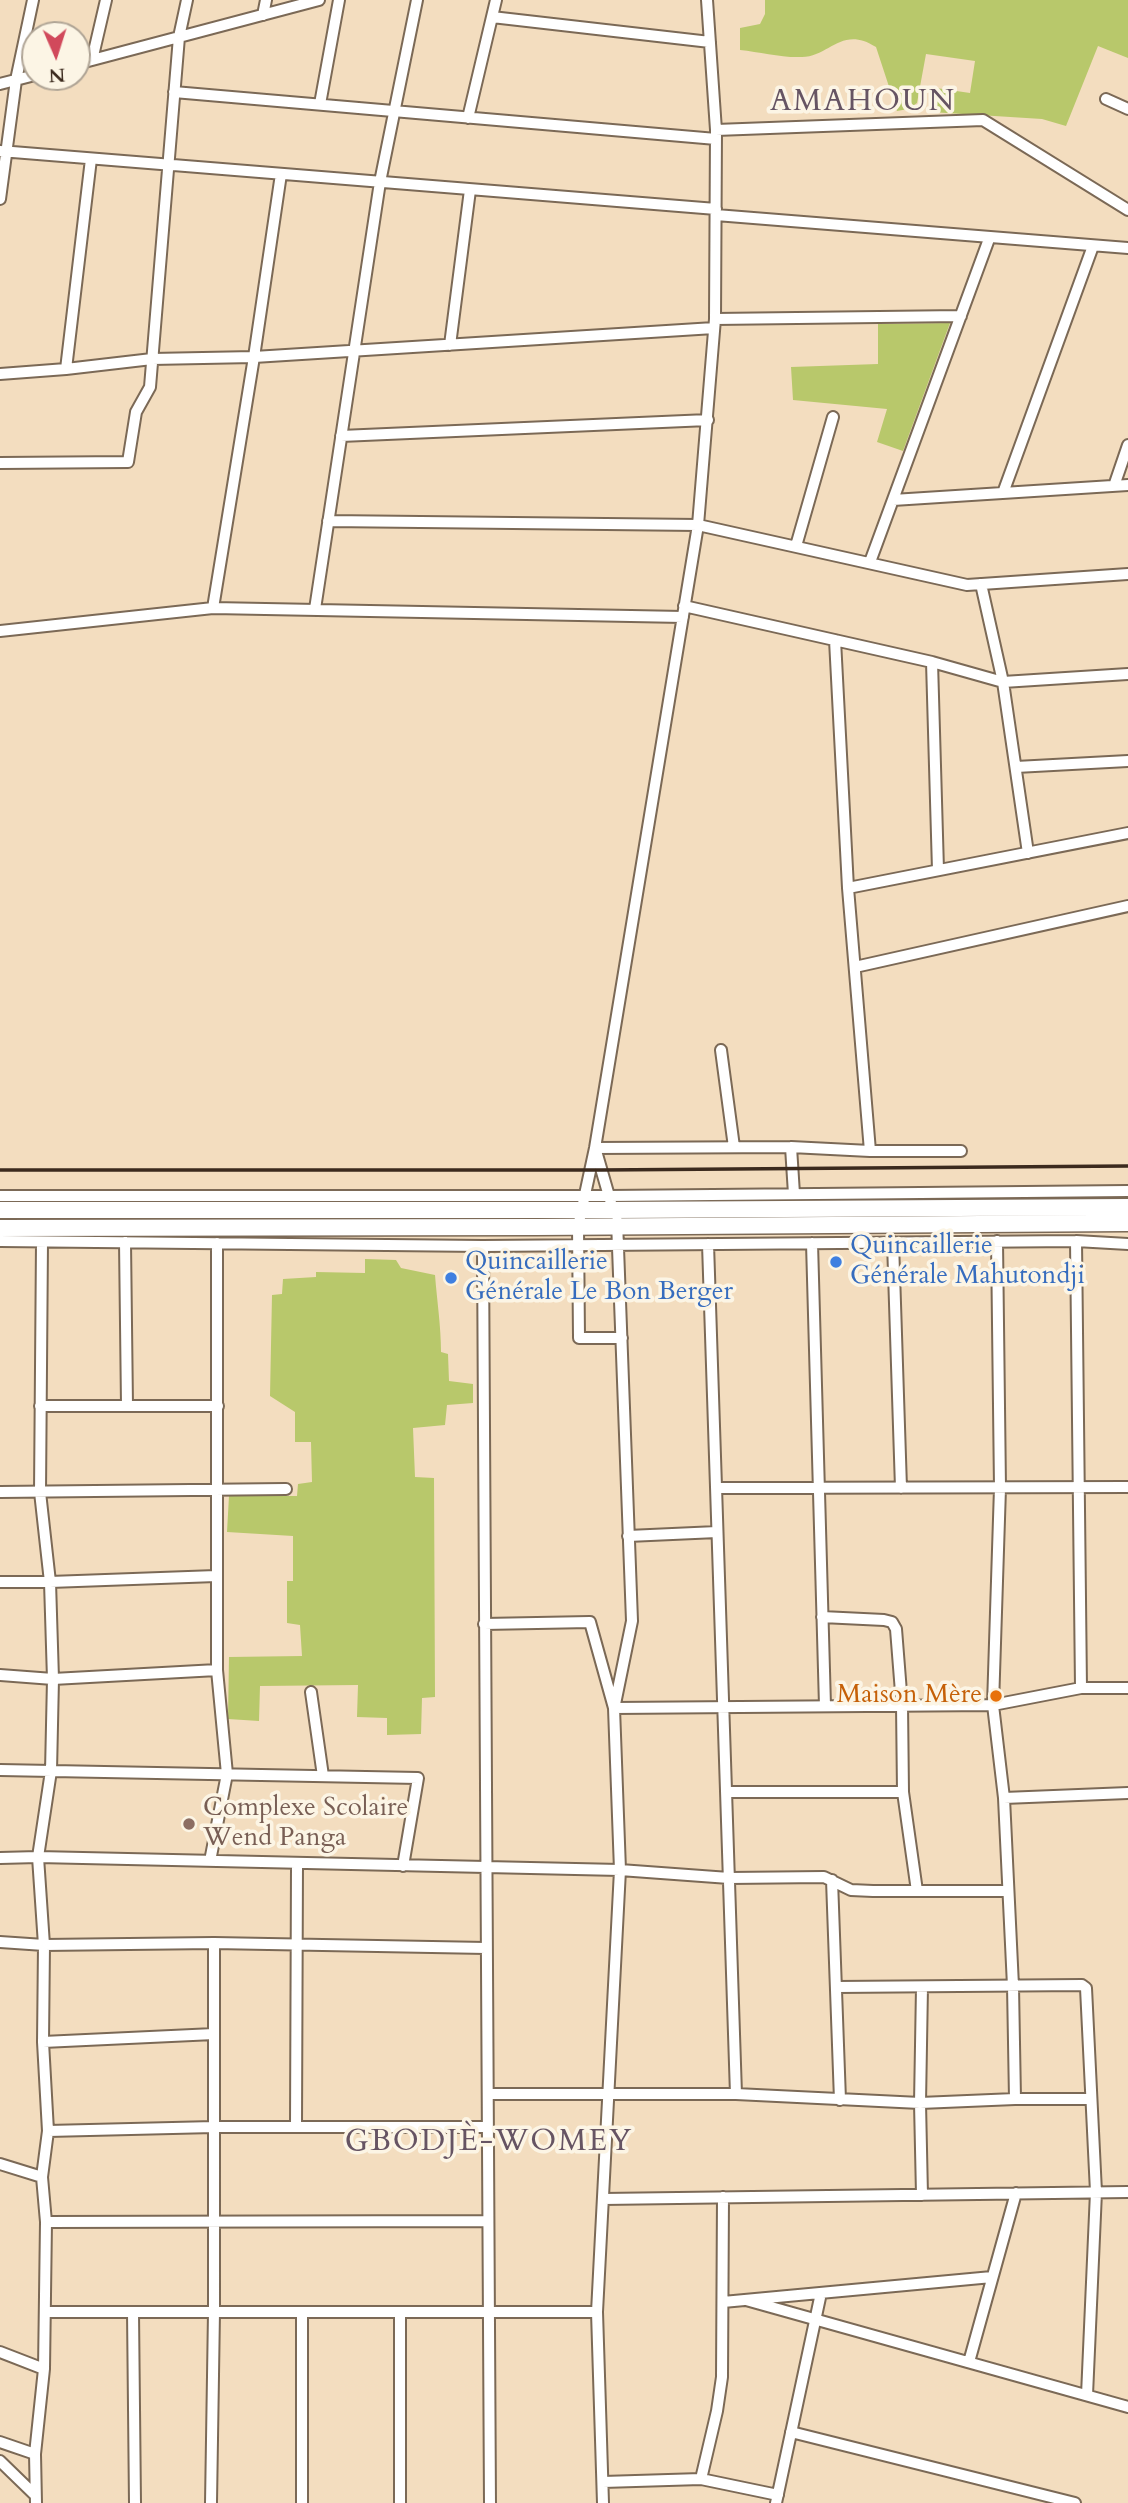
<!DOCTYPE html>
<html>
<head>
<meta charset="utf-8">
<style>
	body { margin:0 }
	#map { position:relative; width:1128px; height:2503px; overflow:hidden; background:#f3ddbf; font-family:Cardo,serif }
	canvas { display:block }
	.north { position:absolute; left:21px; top:21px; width:70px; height:70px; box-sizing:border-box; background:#fcf5e5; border:2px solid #afa495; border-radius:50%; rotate:177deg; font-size:19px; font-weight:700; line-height:28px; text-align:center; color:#3b2a1e }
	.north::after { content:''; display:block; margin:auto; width:24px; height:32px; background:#d1495b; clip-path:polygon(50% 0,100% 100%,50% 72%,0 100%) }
</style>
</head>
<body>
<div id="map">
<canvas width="1128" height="2503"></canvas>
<div class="north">N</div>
</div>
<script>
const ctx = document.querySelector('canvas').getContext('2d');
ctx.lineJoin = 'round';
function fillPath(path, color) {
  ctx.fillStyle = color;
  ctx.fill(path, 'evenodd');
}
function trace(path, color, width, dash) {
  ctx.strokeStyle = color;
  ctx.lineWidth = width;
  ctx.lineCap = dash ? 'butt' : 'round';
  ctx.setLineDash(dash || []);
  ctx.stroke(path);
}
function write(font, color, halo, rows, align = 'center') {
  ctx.font = font + ' Cardo,serif';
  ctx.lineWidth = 7;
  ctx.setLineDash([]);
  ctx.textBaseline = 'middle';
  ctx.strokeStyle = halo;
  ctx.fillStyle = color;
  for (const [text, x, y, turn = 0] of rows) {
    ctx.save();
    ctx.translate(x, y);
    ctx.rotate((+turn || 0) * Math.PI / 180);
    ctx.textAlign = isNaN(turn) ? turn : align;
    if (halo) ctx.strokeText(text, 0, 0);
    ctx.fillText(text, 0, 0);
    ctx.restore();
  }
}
fillPath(new Path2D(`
	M765 0H1128V58L1098 46 1066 126 1042 119 931 112 936 88 970 93 975 61 926 54 917 103 908 109 897 111 876 47C842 25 830 56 802 57 782 58 760 52 740 50V28L760 24 765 14Z
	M950 323 903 451 877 442 887 409 793 400 791 367 878 364V324Z
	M365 1259 396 1260 401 1268 435 1275C437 1301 441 1326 441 1352L448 1354 449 1381 473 1384V1403L447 1405 445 1425 413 1428 415 1477 434 1478 435 1697 422 1698 421 1734 387 1735V1718L357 1717 358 1685 260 1686 259 1721 228 1719 229 1657 302 1656 300 1625 287 1623V1581H293V1536L227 1532 229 1496H297L298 1484 312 1482 311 1442H295V1412L270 1396 272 1295 282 1294 283 1279 316 1277V1272L365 1273Z`), '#b8c86b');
const minor = new Path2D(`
	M263 15 266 0
	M492 17 710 42
	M92 60 106 0
	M77 64 319 0
	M0 84 35 75
	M174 92 716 139
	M1106 99 1128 109
	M320 104 339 0
	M468 118 496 0
	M716 130 983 120 1128 210
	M0 151 716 209
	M0 199 16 80 33 0
	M716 215 1128 248
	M715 319 961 316
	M450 345 470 190
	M66 369 91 159
	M0 374 66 369 152 359 254 357 714 328
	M341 436 708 420
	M0 463 128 462 136 412 150 387 179 37 187 0
	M1114 486 1128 445
	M1003 493 1093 246
	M893 500 1128 485
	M328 521 698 525 967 585 1128 574
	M796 546 833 417
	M870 562 989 239
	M981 584 1003 682 1028 853
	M684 606 932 662 1003 682 1128 674
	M213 608 254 357 281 174
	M315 609 380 182 417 0
	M0 631 213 608 683 617
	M835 640 848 888 870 1151
	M932 662 938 870
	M1016 767 1128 761
	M848 888 1128 833
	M855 967 1128 906
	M721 1050 734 1147
	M791 1147 794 1194
	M595 1148 791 1147 870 1151H961
	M596 1151 611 1203
	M0 1196H609L1128 1191
	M0 1241 483 1246 1076 1241 1128 1244
	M997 1241 1000 1488 993 1705 1004 1798 1013 1986 1015 2099
	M1076 1241 1081 1688
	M125 1242 127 1406
	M893 1242 901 1488
	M812 1243 825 1706
	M708 1244 736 2094
	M483 1246 490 2503
	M622 1338H579L578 1227 595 1148 698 525 715 319 716 130 707 0
	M40 1406H218
	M716 1488 1128 1487
	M0 1492 286 1489
	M628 1536 717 1532
	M0 1582H50L216 1576
	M822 1617 884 1620 892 1622 896 1629 902 1705 903 1792 917 1891
	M484 1624 590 1622 614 1708 620 1870 597 2312 603 2503
	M0 1675 53 1679 217 1670
	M311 1692 323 1776
	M615 1704 632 1621 617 1221
	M614 1708 993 1705 1081 1688H1128
	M0 1770 418 1778 403 1866
	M726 1792H903
	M1004 1798 1128 1793
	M0 1858 38 1857 620 1870 729 1878 824 1877 851 1890 873 1891H1008
	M210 1861 227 1774 217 1670V1243
	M832 1880 840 2100
	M0 1942 44 1945 214 1943 486 1948
	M837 1987 1082 1985 1086 1988 1096 2192 1087 2395
	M922 1987 920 2103 922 2195
	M43 2042 214 2034
	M488 2094H736L920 2103 1015 2099H1090
	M296 2127 297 1864
	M48 2131 214 2127H488
	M0 2164 42 2177
	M603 2199 1128 2192
	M46 2222 488 2221
	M746 2300 1128 2407
	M723 2302 992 2277
	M45 2312H597
	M133 2312 135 2503
	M302 2312V2503
	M400 2312V2503
	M0 2352 44 2369
	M969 2362 1016 2193
	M791 2432 1075 2503
	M0 2442 35 2454
	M0 2461 35 2495
	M701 2479 717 2411 722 2377 723 2197
	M603 2482 701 2479 778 2495
	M36 2503 35 2454 44 2369 46 2222 42 2177 48 2131 43 2042 44 1945 38 1857 51 1771 53 1679 50 1582 40 1492 42 1242
	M211 2503 214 2312V1943
	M776 2503 821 2293`);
const highway = new Path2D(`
	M0 1210H613L1128 1207
	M0 1228 537 1227 1128 1223`);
trace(minor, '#7b6956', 14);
trace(highway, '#7b6956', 19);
trace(minor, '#fff', 10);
trace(highway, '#fff', 16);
trace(new Path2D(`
	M0 1170H601L1128 1166`), '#3b2a1e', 3.5);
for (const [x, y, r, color] of [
	[836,1262,7,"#3f7fe0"],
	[451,1278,7,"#3f7fe0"],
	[996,1696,7,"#e8710a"],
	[189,1824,7,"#8d6e63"]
]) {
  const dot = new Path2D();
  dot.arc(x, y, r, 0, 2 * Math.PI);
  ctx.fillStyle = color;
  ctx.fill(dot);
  trace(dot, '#fcf5e5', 2.5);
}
write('26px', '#366cbe', '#fcf5e5', [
	["Quincaillerie",850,1247],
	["Générale Mahutondji",850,1277],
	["Quincaillerie",465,1263],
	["Générale Le Bon Berger",465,1293]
], 'left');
write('26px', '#c56008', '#fcf5e5', [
	["Maison Mère",982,1696]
], 'right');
write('26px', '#785e54', '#fcf5e5', [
	["Complexe Scolaire",203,1809],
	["Wend Panga",203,1839]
], 'left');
ctx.letterSpacing = '2px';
write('30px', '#665463', '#fcf5e5', [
	["AMAHOUN",863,103],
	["GBODJÈ-WOMEY",489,2143]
]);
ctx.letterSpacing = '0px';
</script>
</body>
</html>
